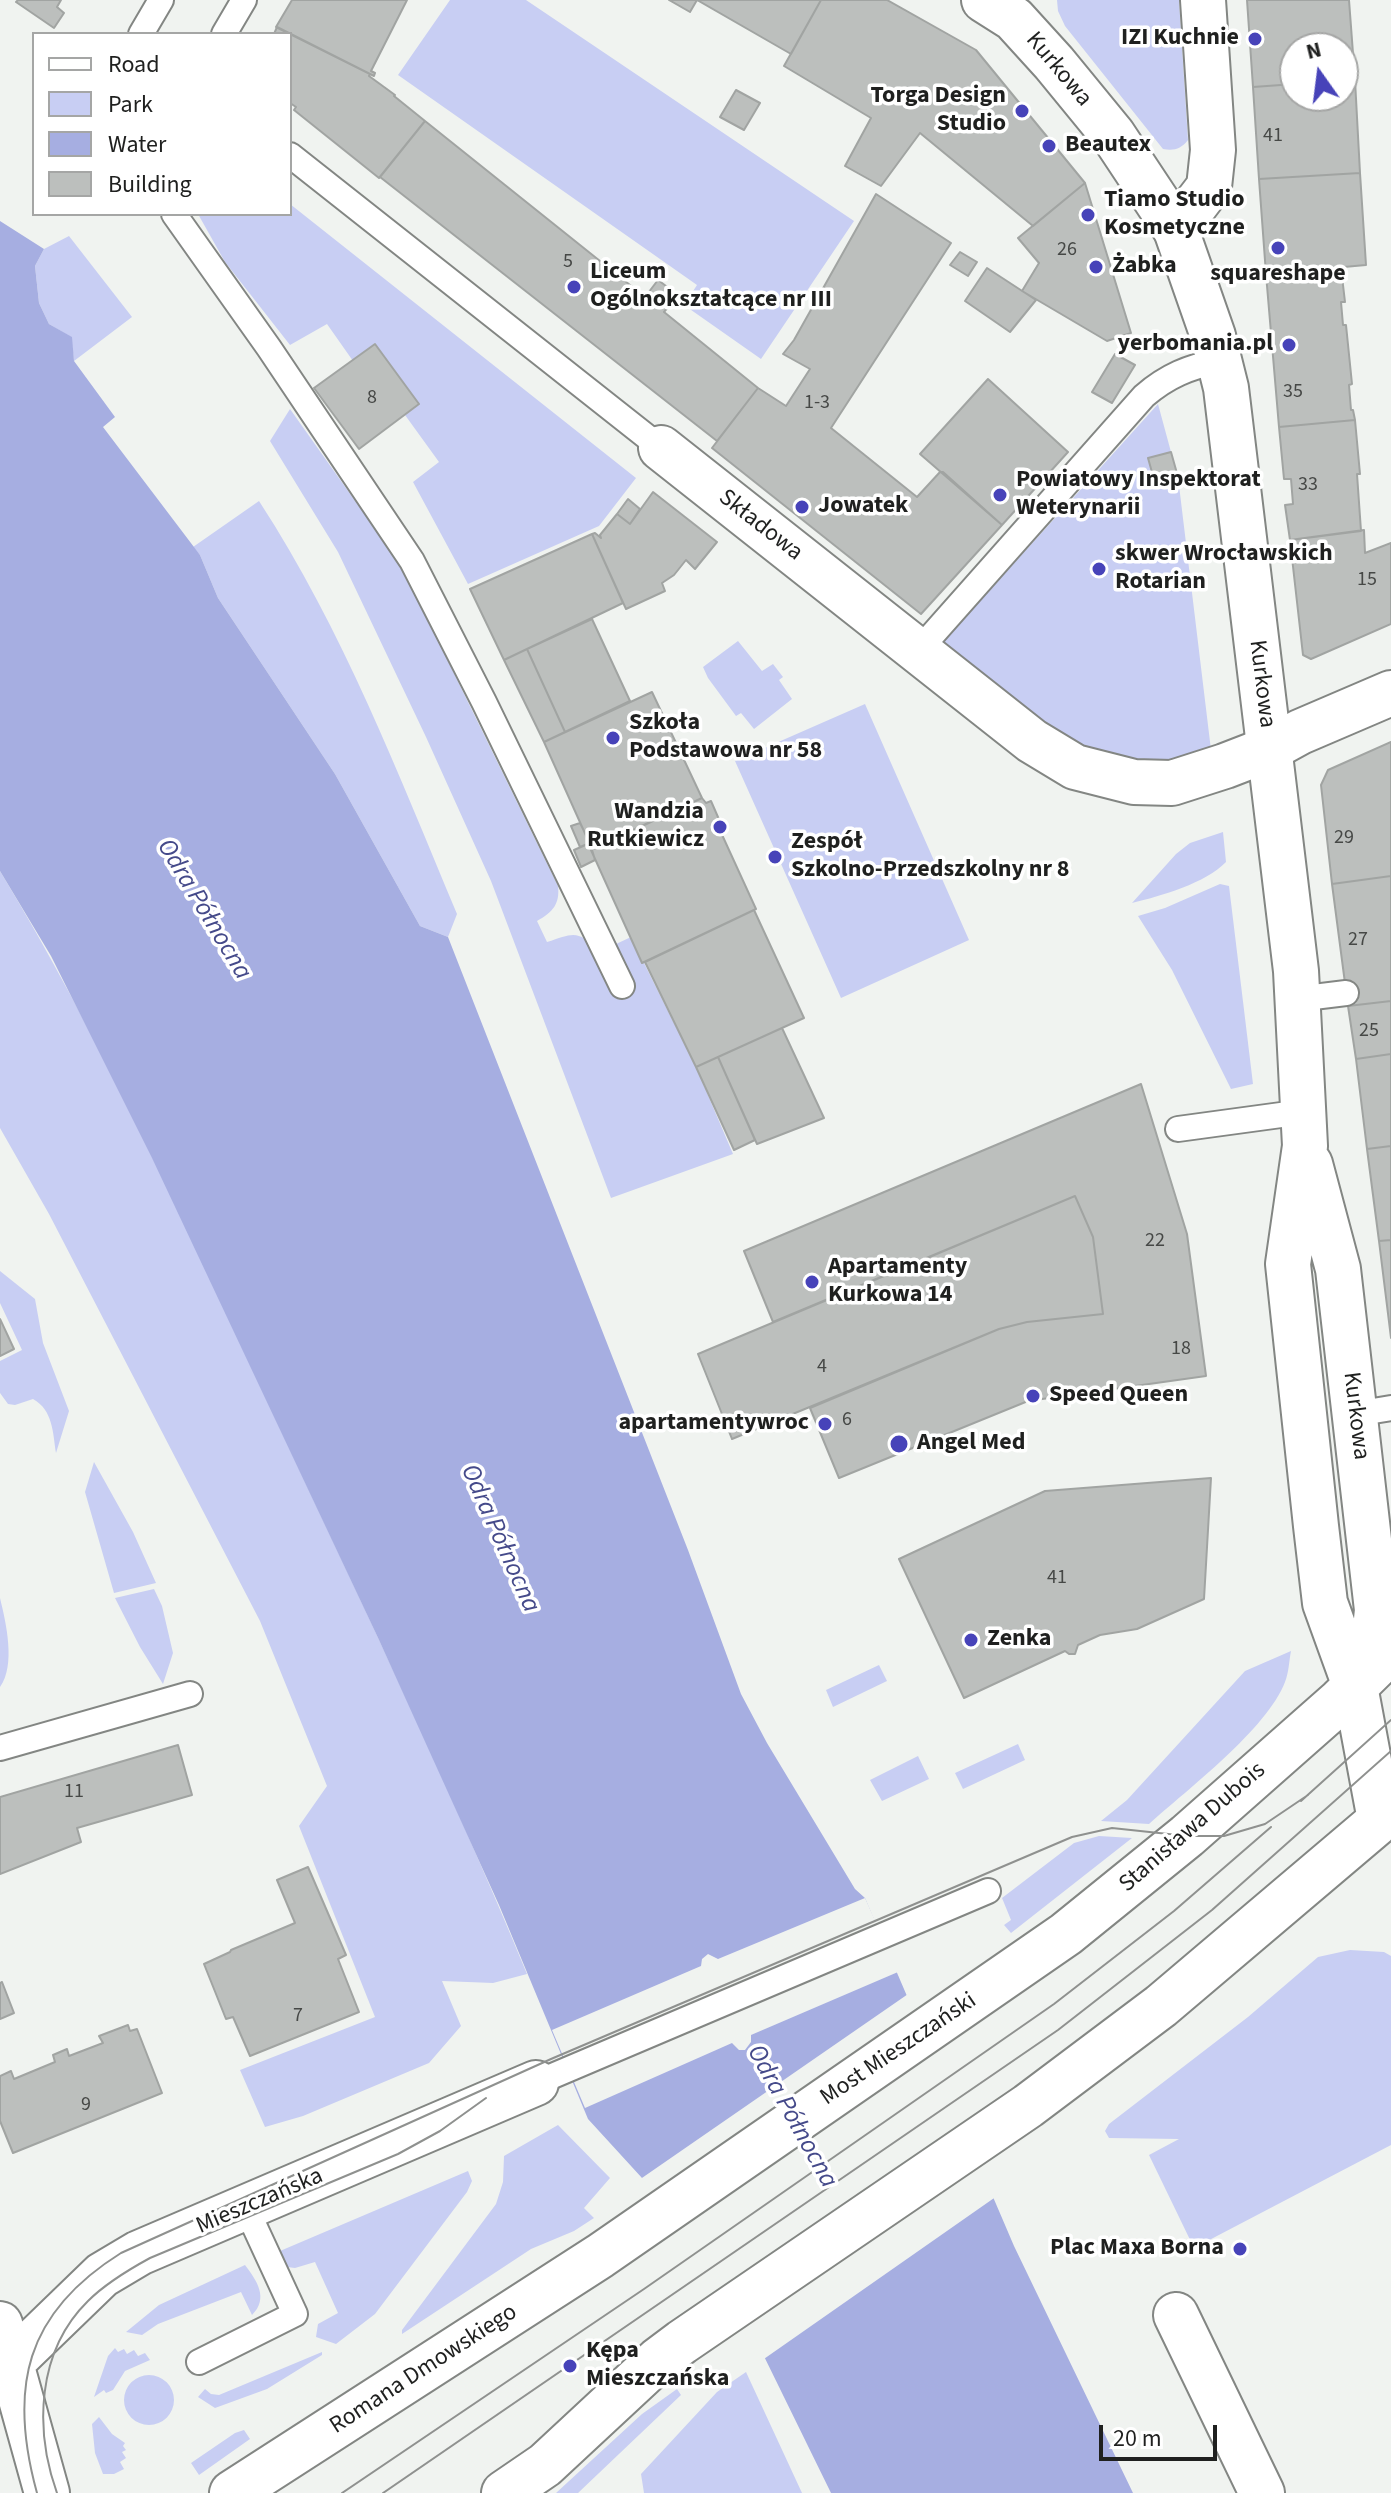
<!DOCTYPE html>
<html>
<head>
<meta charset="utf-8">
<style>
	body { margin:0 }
	#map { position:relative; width:1391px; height:2493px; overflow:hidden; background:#f0f3f0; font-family:"Source Sans 3",sans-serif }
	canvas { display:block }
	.legend { position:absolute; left:32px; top:32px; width:260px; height:184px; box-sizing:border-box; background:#fff; border:2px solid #a5a6a5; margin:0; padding:10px 14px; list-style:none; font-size:24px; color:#1f201f }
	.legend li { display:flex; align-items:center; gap:16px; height:40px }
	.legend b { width:40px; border:2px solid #a5a6a5 }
	.north { position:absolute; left:1279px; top:32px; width:80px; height:80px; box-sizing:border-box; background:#fff; border:2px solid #a5a6a5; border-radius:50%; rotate:346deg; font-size:22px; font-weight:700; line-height:32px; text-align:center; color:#1f201f }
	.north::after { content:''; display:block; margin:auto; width:28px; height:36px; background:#4743b9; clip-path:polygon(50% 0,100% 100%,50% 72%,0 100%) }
	.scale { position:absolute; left:1099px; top:2425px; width:118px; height:36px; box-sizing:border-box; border:4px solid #1f201f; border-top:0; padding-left:10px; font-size:24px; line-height:28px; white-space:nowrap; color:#1f201f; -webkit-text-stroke:6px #fff; paint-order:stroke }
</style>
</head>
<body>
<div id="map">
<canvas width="1391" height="2493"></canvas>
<ul class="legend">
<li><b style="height:10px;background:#fff"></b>Road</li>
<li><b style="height:22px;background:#c8cef3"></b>Park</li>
<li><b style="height:22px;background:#a6aee1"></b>Water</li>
<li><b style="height:22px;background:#bcbfbd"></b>Building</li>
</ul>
<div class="north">N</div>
<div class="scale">20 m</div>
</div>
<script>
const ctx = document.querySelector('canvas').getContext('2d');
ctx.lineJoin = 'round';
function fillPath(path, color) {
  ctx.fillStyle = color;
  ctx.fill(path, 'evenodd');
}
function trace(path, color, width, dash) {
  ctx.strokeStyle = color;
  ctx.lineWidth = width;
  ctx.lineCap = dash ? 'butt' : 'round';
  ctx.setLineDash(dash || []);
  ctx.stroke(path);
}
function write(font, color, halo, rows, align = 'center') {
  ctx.font = font + ' "Source Sans 3",sans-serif';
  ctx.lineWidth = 7;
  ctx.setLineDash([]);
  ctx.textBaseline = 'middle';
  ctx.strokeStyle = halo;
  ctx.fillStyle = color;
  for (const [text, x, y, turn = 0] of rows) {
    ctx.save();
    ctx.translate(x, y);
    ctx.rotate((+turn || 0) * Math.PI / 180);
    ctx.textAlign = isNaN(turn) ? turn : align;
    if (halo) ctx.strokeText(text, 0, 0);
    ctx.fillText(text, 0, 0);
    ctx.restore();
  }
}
fillPath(new Path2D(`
	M450 0H526L854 221 761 359 684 305 697 285 398 75Z
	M1057 0H1179L1188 140C1181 149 1174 151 1163 149L1065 26 1058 11Z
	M290 204 636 478 599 526 468 584 413 482 439 462 405 415 419 404 376 345 353 361 327 324 290 345 225 262 198 214H290Z
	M69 236 132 317 74 361 71 337 49 324 39 303 35 266 44 249Z
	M1158 404 1171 452 1148 458 1155 483 1178 477 1211 750 1154 765 1120 761 1068 742 942 643Z
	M290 409 402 567 558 886C560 904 553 912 537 921L547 942C574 933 578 929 599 952L631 937 696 1067 733 1154 611 1198 491 881 426 737 338 552 270 441Z
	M259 501C343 630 398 773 457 914L448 937 420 926 335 774 218 598 200 555 193 547Z
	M738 641 762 671 773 664 783 677 779 680 792 699 754 729 741 713 736 716 708 678 703 667Z
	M865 704 969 940 841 998 735 761Z
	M1223 832 1226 862C1206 883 1161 896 1132 903L1176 854 1190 843Z
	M0 871C101 1038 180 1216 263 1392 353 1585 446 1777 527 1974L493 1983 442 1981 461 2026 429 2063 303 2116 265 2127 240 2070 375 2017 299 1826 327 1786 260 1621 49 1214 0 1128Z
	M1220 884 1229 886 1253 1084 1231 1089 1172 970 1138 916 1165 908Z
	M0 1271 35 1299 43 1343 69 1411 56 1453C53 1433 53 1410 33 1399L15 1405 8 1404 0 1393V1361L22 1350 0 1303Z
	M94 1462 133 1532 156 1583 114 1593 85 1492Z
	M154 1589 162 1606 173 1653 163 1684 140 1647 115 1598Z
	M0 1598C6 1623 16 1665 0 1687Z
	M1291 1651C1289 1661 1289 1672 1285 1682 1267 1729 1188 1789 1149 1824L1101 1821 1127 1800 1245 1671Z
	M879 1665 887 1681 833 1707 826 1690Z
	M1018 1744 1025 1760 963 1789 955 1773Z
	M918 1756 929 1779 882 1801 870 1780Z
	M1099 1836 1132 1838 1011 1933 1004 1925 1011 1920 1002 1898 1074 1843Z
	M1350 1950 1384 1952 1391 1956V2145L1194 2248 1149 2155 1179 2139 1109 2138 1105 2131 1109 2124 1248 2017 1318 1957Z
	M558 2125 610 2178 584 2208 594 2218 574 2231 531 2249 402 2334V2330L496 2204 503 2182 504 2156Z
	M468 2171 472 2181 467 2192 375 2314 336 2344 316 2337 318 2324 338 2313 315 2262 295 2268 287 2267 280 2251Z
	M245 2265C257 2281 269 2298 252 2315L241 2292 158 2324 142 2335 126 2332 159 2305Z
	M115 2348 118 2352 124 2349 127 2354 134 2350 138 2356 145 2353 150 2360 125 2371 113 2390 106 2393 104 2390 94 2397 108 2356Z
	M322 2352V2355L267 2389 215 2408 198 2397 205 2389 211 2394 219 2395Z
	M746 2372 802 2493H644L641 2474 717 2392Z
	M124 2400a25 25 0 1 1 50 0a25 25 0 1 1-50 0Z
	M677 2389 681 2395 578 2493H556L642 2414Z
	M99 2417 112 2434 125 2443 123 2446 126 2450 122 2452 126 2458 120 2462 124 2469 114 2474H103L95 2453 92 2424Z
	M244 2430 250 2439 199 2475 191 2463 235 2433Z`), '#c8cef3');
fillPath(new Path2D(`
	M0 221 44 249 35 266 39 303 49 324 72 337 74 361 115 417 103 427 200 555 218 598 335 774 420 926 448 937 688 1550 741 1694 767 1743 855 1889 865 1898 1014 2246 1133 2493H831L757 2342 642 2178 588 2119 499 1905 379 1640 152 1158 51 956 0 871Z`), '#a6aee1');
fillPath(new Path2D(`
	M865 1898 898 1972 751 2035V2042L745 2050H739L732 2043 585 2108 552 2030 701 1966 702 1959 708 1954 718 1959Z
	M911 1992 997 2196 761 2361 754 2344 639 2180Z`), '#f0f3f0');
const building = new Path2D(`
	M18 0H61L57 7 64 13 54 28 16 2Z
	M292 0H407L371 71 375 73 374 76 276 27Z
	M669 0H697L690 12Z
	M697 0H821L791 54Z
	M821 0H887L976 50 1085 183 1033 226 920 133 881 186 845 166 871 118 784 66Z
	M1247 0H1349L1355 80 1343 81V48H1295V84L1253 87Z
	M277 27 370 74 369 76 395 95 394 96 425 121 379 178 294 110 296 107 290 103V34H274Z
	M1355 80 1360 173 1259 179 1253 87 1295 84V96H1343V81Z
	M736 90 760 103 744 130 720 117Z
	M425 121 645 297 658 280 678 295 664 312 758 388 717 441 380 177Z
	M1360 173 1366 265 1266 274 1259 179Z
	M1085 183 1131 333 1107 341 1022 291 1039 263 1018 238Z
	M876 194 951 243 831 428 917 497 940 472H943L1002 525 921 614 712 448 758 388 786 406 810 369 783 354 794 340Z
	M960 252 977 262 968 276 950 265Z
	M987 268 1036 300 1010 332 965 301Z
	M1341 268 1345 302H1341L1343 325H1346L1352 384 1349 385 1351 410H1353L1355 420 1279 427 1266 274Z
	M375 344 419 404 359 449 314 388Z
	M1115 354 1135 365 1112 403 1092 392Z
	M988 379 1068 452 1002 525 920 454Z
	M1355 420 1360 474H1357L1361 531 1290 540 1285 505 1293 504 1291 479H1284L1279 427Z
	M1171 452 1178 477 1155 483 1148 458Z
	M653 492 717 542 695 569 686 560 674 575 662 583 665 591 626 609 592 534 595 533 601 538 600 535 617 514 630 524Z
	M628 499 640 509 630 524 617 514Z
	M1364 530 1365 553 1391 543V624L1311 659 1303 655 1290 540Z
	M592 534 623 603 504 660 470 589Z
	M592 619 630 701 565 732 527 649Z
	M527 649 565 732 544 742 504 660Z
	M652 692 702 798 592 849 544 742Z
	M1391 742V876L1332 884 1321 785 1328 770Z
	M702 798 706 803 711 801 721 824 718 826 756 909 642 963 591 850Z
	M580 823 590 843 580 847 571 826Z
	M590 843 595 860 581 867 574 850Z
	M1391 876V1001L1348 1006 1332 884Z
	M754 910 804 1018 696 1067 645 962Z
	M1391 1001V1054L1356 1059 1348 1006Z
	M782 1028 824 1118 757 1144 718 1057Z
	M1391 1054V1146L1367 1149 1356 1059Z
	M718 1057 755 1140 734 1150 696 1067Z
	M1141 1084 1187 1234 1206 1376 1028 1401 839 1478 810 1408 999 1329 1027 1322 1103 1314 1093 1237 1075 1196 773 1322 744 1251Z
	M1391 1146V1240L1379 1241 1367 1149Z
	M1075 1196 1093 1237 1103 1314 1027 1322 999 1329 732 1439 698 1354Z
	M1391 1240V1338L1379 1241Z
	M0 1319 14 1349 0 1356Z
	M1211 1478 1204 1599 1137 1629 1100 1635 1078 1645 1075 1654H1069L1065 1651 964 1698 899 1559 1045 1491Z
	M178 1745 192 1795 77 1828 81 1842 0 1874V1797Z
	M308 1867 346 1955 338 1959 359 2012 250 2056 233 2017 226 2019 204 1964 230 1952 231 1950 295 1923 277 1880Z
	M2 1982 14 2013 0 2019V1983Z
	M128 2025 130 2031 137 2029 162 2093 13 2153 0 2121V2076L11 2071 14 2079 55 2062 53 2055 67 2049 69 2056 103 2043 99 2036Z`);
fillPath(building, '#bcbfbd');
trace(building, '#a1a4a2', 2);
const lane = new Path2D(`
	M141 34 161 0
	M224 34 244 0
	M290 155 661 448
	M174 214 269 348 412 561 484 702 622 986
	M918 651 1144 396C1167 376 1189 367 1219 361
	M1297 999 1346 993
	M1178 1129 1303 1112
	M1355 1414 1391 1408
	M0 1748 190 1694
	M536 2083 988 1891
	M199 2362 295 2314 246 2208`);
const street = new Path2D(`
	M1176 230 1209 187 1213 150 1203 0
	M661 448 1032 741 1075 767 1134 782 1172 783 1225 766 1269 749 1300 732 1391 693
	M1176 2315 1262 2493
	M0 2324 47 2493
	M11 2363 102 2275 139 2253 536 2083`);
const secondary = new Path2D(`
	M984 0 1014 19 1054 63 1113 135 1176 230 1213 336 1226 388 1296 971 1305 1146 1288 1264 1316 1526 1325 1603 1355 1686 1380 1820
	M1310 1164 1338 1269 1377 1610 1374 1639 1357 1681
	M232 2493 600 2256 1066 1934 1187 1836 1340 1701 1391 1651
	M504 2493 545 2465 658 2360 682 2342 1028 2106 1161 2006 1391 1811`);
trace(lane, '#838683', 28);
trace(street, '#838683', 48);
trace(secondary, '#838683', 48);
trace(lane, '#fff', 24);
trace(street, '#fff', 44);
trace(secondary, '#fff', 44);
trace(new Path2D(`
	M1301 1801 1391 1720
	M37 2493C8 2388 25 2313 121 2253L551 2059 1072 1837 1112 1828 1187 1836H1224L1265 1824 1308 1795
	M57 2493C34 2429 37 2351 88 2301 106 2283 128 2270 150 2258L398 2154 440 2131 486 2098
	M342 2493 644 2289 1054 2004 1174 1911 1271 1827
	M383 2493 1058 2030 1212 1910 1391 1751`), '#8f918f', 2);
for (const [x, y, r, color] of [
	[1255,39,8,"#4743b9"],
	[1022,111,8,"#4743b9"],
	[1049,146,8,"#4743b9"],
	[1088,215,8,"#4743b9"],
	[1278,248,8,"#4743b9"],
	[1096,267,8,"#4743b9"],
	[574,287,8,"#4743b9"],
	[1289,345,8,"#4743b9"],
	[1000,495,8,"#4743b9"],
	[802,507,8,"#4743b9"],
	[1099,569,8,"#4743b9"],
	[613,738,8,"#4743b9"],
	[720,827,8,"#4743b9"],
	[775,857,8,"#4743b9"],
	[812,1282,8,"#4743b9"],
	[1033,1396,8,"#4743b9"],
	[825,1424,8,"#4743b9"],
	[899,1444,10,"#4743b9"],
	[971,1640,8,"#4743b9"],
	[1240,2249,8,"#4743b9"],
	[570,2366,8,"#4743b9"]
]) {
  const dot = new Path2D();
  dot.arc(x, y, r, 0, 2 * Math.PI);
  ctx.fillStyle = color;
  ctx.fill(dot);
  trace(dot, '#fff', 3);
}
write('20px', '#464846', null, [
	["41",1273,137],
	["26",1067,251],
	["5",568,263],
	["35",1293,393],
	["8",372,399],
	["1-3",817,404],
	["33",1308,486],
	["15",1367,581],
	["29",1344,839],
	["27",1358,941],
	["25",1369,1032],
	["22",1155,1242],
	["18",1181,1350],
	["4",822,1368],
	["6",847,1421],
	["41",1057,1579],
	["11",74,1793],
	["7",298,2017],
	["9",86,2106]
]);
write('bold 24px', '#1f201f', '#fff', [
	["IZI Kuchnie",1239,39,"right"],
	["Torga Design",1006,97,"right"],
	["Studio",1006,125,"right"],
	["Beautex",1065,146],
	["Tiamo Studio",1104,201],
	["Kosmetyczne",1104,229],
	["Żabka",1112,267],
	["Liceum",590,273],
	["Ogólnokształcące nr III",590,301],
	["squareshape",1278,275,"center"],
	["yerbomania.pl",1273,345,"right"],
	["Powiatowy Inspektorat",1016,481],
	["Weterynarii",1016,509],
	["Jowatek",818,507],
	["skwer Wrocławskich",1115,555],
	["Rotarian",1115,583],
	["Szkoła",629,724],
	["Podstawowa nr 58",629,752],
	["Wandzia",704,813,"right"],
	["Rutkiewicz",704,841,"right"],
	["Zespół",791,843],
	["Szkolno-Przedszkolny nr 8",791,871],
	["Apartamenty",828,1268],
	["Kurkowa 14",828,1296],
	["Speed Queen",1049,1396],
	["apartamentywroc",809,1424,"right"],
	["Angel Med",917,1444],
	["Zenka",987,1640],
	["Plac Maxa Borna",1224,2249,"right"],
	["Kępa",586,2352],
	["Mieszczańska",586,2380]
], 'left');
write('24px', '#1f201f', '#fff', [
	["Kurkowa",1058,70,50],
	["Składowa",760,526,38],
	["Kurkowa",1261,684,83],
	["Kurkowa",1355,1416,83],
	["Stanisława Dubois",1193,1828,-41],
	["Most Mieszczański",899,2050,-34],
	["Mieszczańska",260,2202,-23],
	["Romana Dmowskiego",424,2370,-33]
]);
write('italic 26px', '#454a8a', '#fff', [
	["Odra Północna",203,910,59],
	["Odra Północna",499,1539,66],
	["Odra Północna",791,2117,61]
]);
</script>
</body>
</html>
